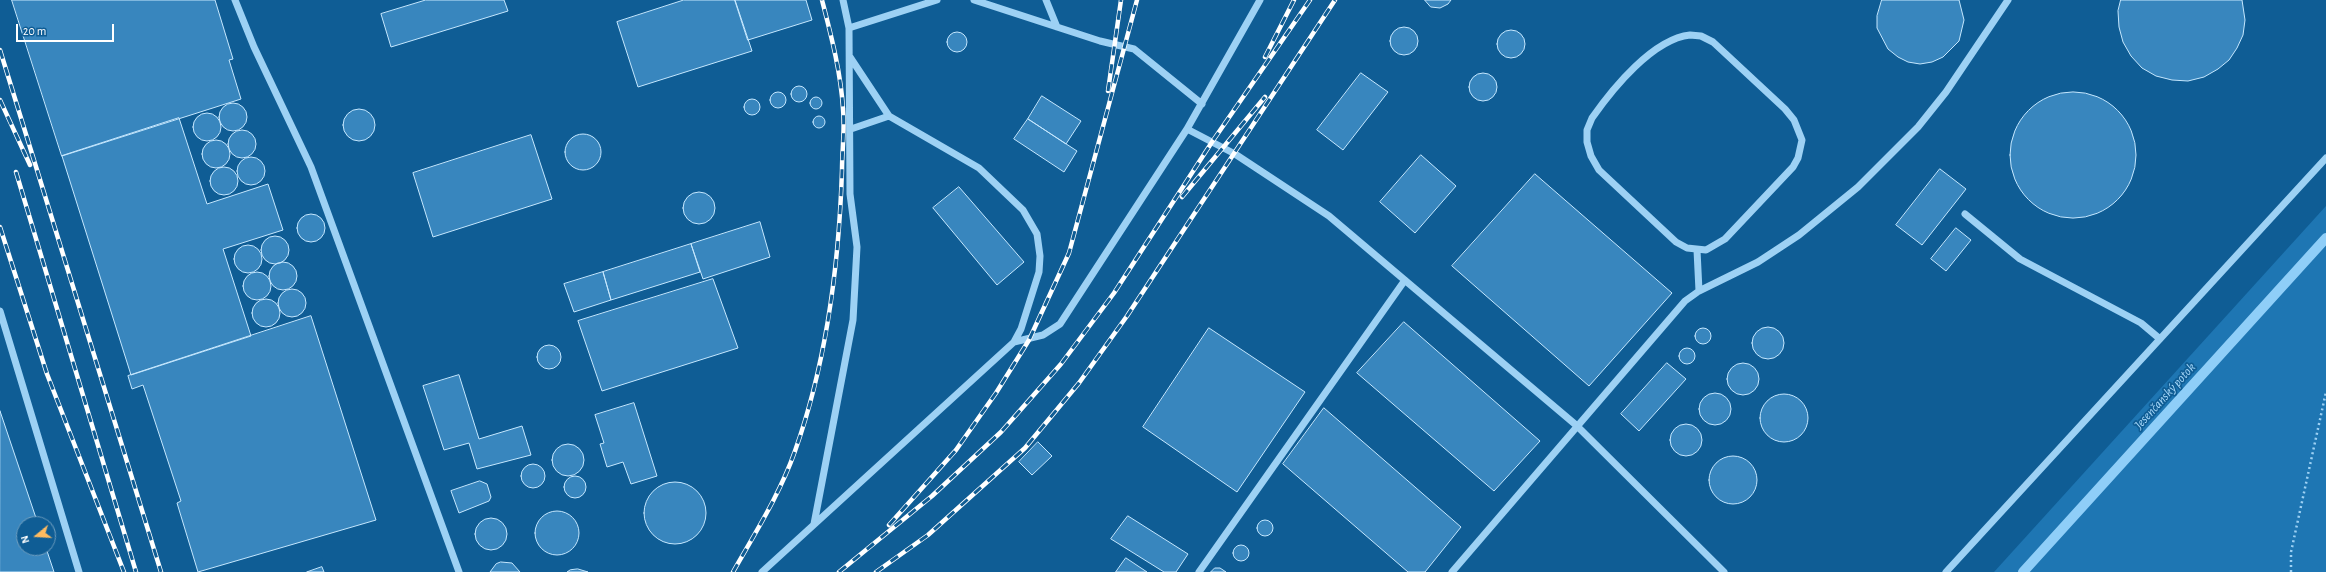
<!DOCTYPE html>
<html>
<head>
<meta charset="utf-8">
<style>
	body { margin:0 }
	#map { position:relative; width:2326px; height:572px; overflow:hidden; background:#0f5d95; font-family:"Alegreya Sans",sans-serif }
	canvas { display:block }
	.north { position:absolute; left:16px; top:516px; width:40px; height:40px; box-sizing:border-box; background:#0f5d95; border:1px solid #6f9ebf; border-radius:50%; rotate:252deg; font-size:11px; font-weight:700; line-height:16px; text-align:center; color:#fff }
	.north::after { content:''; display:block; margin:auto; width:14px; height:18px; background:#ffbb60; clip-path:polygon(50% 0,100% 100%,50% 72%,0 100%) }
	.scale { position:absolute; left:16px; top:24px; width:98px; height:18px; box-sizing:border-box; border:2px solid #fff; border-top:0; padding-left:5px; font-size:12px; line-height:14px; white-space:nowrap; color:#fff; -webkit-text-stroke:3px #0f5d95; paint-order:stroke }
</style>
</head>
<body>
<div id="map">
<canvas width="2326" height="572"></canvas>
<div class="north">N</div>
<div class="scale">20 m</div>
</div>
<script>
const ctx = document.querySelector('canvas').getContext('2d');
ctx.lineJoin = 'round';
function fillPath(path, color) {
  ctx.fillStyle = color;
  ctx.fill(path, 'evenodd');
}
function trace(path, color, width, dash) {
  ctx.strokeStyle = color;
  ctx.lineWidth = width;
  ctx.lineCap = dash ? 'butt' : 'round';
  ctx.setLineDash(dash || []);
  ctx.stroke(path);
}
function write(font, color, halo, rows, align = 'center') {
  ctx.font = font + ' "Alegreya Sans",sans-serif';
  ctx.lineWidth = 3.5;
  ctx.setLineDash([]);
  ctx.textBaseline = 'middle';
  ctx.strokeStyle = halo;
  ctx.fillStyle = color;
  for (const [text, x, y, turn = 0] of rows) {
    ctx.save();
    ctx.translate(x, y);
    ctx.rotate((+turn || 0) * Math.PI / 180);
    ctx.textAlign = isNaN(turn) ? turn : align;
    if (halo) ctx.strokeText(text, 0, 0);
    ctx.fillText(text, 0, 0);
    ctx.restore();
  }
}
fillPath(new Path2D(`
	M2326 206V572H1994Z`), '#1e76b3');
trace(new Path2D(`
	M2023 572 2326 238`), '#8fcef8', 10);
const building = new Path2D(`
	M12 0H215L233 59 229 60 241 99 62 156Z
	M426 0H504L508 11 391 47 381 14Z
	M684 0H735L752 51 638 87 617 22Z
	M735 0H806L812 20 748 40Z
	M1425 0H1451L1448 4 1440 8 1431 7Z
	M1882 0H1959L1964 20 1959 41 1943 57 1932 62 1920 64 1908 62 1898 57 1888 49 1877 28V16Z
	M2121 0H2242L2245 20 2243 35 2237 48 2229 60 2218 69 2204 77 2188 81 2172 80 2156 76 2142 68 2131 56 2123 42 2119 27 2118 11Z
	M1390 41a14 14 0 1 1 28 0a14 14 0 1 1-28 0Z
	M1497 44a14 14 0 1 1 28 0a14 14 0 1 1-28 0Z
	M947 42a10 10 0 1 1 20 0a10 10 0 1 1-20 0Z
	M1361 73 1388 92 1343 150 1317 130Z
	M1469 87a14 14 0 1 1 28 0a14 14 0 1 1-28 0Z
	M791 94a8 8 0 1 1 16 0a8 8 0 1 1-16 0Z
	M770 100a8 8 0 1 1 16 0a8 8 0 1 1-16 0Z
	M2010 155a63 63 0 1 1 126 0a63 63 0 1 1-126 0Z
	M1042 96 1081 121 1066 144 1028 119Z
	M810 103a6 6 0 1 1 12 0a6 6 0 1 1-12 0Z
	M744 107a8 8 0 1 1 16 0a8 8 0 1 1-16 0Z
	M219 117a14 14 0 1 1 28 0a14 14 0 1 1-28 0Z
	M343 125a16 16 0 1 1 32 0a16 16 0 1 1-32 0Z
	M193 127a14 14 0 1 1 28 0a14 14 0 1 1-28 0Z
	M813 122a6 6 0 1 1 12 0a6 6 0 1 1-12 0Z
	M179 118 207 204 268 184 283 230 223 249 251 336 131 375 62 156Z
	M1028 119 1077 151 1064 172 1014 139Z
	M228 144a14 14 0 1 1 28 0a14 14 0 1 1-28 0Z
	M565 152a18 18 0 1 1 36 0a18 18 0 1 1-36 0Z
	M531 135 552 199 433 237 413 173Z
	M202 154a14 14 0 1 1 28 0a14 14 0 1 1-28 0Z
	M1421 155 1456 186 1415 233 1380 202Z
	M237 171a14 14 0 1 1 28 0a14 14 0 1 1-28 0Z
	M210 181a14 14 0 1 1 28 0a14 14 0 1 1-28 0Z
	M1940 169 1966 189 1922 245 1896 225Z
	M1535 174 1672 293 1589 386 1452 266Z
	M959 187 1024 262 997 285 933 208Z
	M683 208a16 16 0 1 1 32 0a16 16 0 1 1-32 0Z
	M297 228a14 14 0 1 1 28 0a14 14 0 1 1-28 0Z
	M760 222 770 257 703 279 691 244Z
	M1956 228 1971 240 1946 271 1931 259Z
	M261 250a14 14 0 1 1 28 0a14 14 0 1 1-28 0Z
	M691 244 700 272 611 300 603 272Z
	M234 259a14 14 0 1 1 28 0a14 14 0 1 1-28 0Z
	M269 276a14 14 0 1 1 28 0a14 14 0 1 1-28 0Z
	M243 286a14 14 0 1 1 28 0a14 14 0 1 1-28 0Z
	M603 272 611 300 574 312 564 284Z
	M713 279 738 348 602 391 578 321Z
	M278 303a14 14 0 1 1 28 0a14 14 0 1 1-28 0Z
	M252 313a14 14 0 1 1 28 0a14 14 0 1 1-28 0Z
	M311 316 376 520 198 572 177 503 181 501 143 385 132 389 128 376Z
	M1404 322 1540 441 1494 491 1357 373Z
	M1752 343a16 16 0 1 1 32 0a16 16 0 1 1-32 0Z
	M1695 336a8 8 0 1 1 16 0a8 8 0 1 1-16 0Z
	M1209 328 1305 392 1237 492 1143 427Z
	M537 357a12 12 0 1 1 24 0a12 12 0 1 1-24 0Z
	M1679 356a8 8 0 1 1 16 0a8 8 0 1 1-16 0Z
	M1667 363 1686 379 1639 431 1621 414Z
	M1727 379a16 16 0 1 1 32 0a16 16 0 1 1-32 0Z
	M459 375 479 439 522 426 531 455 477 469 469 443 444 450 423 386Z
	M1699 409a16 16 0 1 1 32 0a16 16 0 1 1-32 0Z
	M1760 418a24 24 0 1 1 48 0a24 24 0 1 1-48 0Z
	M634 403 657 476 631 484 623 462 607 467 600 444 604 443 595 415Z
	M1324 408 1461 527 1425 572H1408L1283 464Z
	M0 411 38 524H24V548H46L54 572H0Z
	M1670 440a16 16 0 1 1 32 0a16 16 0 1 1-32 0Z
	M1038 442 1052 456 1032 475 1019 462Z
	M552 460a16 16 0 1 1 32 0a16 16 0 1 1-32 0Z
	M1709 480a24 24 0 1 1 48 0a24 24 0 1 1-48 0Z
	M521 476a12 12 0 1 1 24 0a12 12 0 1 1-24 0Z
	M564 487a11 11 0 1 1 22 0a11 11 0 1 1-22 0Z
	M480 481 487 484 491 497 489 501 459 513 451 491Z
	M644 513a31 31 0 1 1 62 0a31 31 0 1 1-62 0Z
	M535 533a22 22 0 1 1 44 0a22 22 0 1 1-44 0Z
	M1128 516 1188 554 1176 572H1164L1111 539Z
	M475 534a16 16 0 1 1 32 0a16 16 0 1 1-32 0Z
	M1257 528a8 8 0 1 1 16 0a8 8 0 1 1-16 0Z
	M1233 553a8 8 0 1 1 16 0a8 8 0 1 1-16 0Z
	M1126 558 1147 572H1116Z
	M501 562 512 563 520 572H490L496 564Z
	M322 567 324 572H307Z
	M1215 568H1220L1226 572H1211Z
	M578 569 588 572H567L570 570Z`);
fillPath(building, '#3886be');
trace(building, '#c5e7fe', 1);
trace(new Path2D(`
	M2291 572V552L2326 392`), '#9dd1f4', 2.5, [2, 3]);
trace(new Path2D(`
	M235 0 254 47 311 167 459 572
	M974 0 1100 41 1134 49 1202 104
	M1046 0 1057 27
	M849 28 937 0
	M1690 35 1701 36 1713 42 1785 109 1794 120 1802 140 1798 158 1793 167 1725 239 1706 250 1687 248 1676 242 1599 170 1591 156 1587 142V130L1592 118C1613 88 1653 39 1690 35Z
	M850 57 889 116 851 129
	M889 116 979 168 1023 210 1037 234 1040 256 1039 272 1021 329 1014 342
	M1187 129 1260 0
	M1965 214 2020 259 2141 323 2160 339
	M1697 250 1699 291
	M0 311 79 572
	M814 524 853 320 857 247 850 194 849 28 843 0
	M762 572 1014 342 1043 335 1060 324 1187 129 1235 154 1329 216 1576 425 1724 572
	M1199 572 1405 280
	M1452 572 1685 301 1699 291 1758 262 1799 235 1858 187 1918 127 1946 92 2008 0
	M1946 572 2326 158`), '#9dd1f4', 7);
const rail = new Path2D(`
	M0 50 161 572
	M1265 57 1294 0
	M1108 91 1121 0
	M0 100 30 165
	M16 172 136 572
	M1182 197 1265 97
	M0 227 47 374 124 572
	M889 525 956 450 996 393 1029 340 1069 253 1137 0
	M733 572C755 533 780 494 795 451 827 361 839 265 842 170 842 150 845 129 843 109 841 73 831 35 822 0
	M839 572 932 496 1001 432 1061 364 1114 293 1212 142 1310 0
	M876 572 928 535 1025 448 1079 383 1127 316 1335 0`);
trace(rail, '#fff', 4.5);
trace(rail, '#0f5d95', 3, [9]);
write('italic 13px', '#a9dafb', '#0f5d95', [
	["Jesenčanský potok",2165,396,-48]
]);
</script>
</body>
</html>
